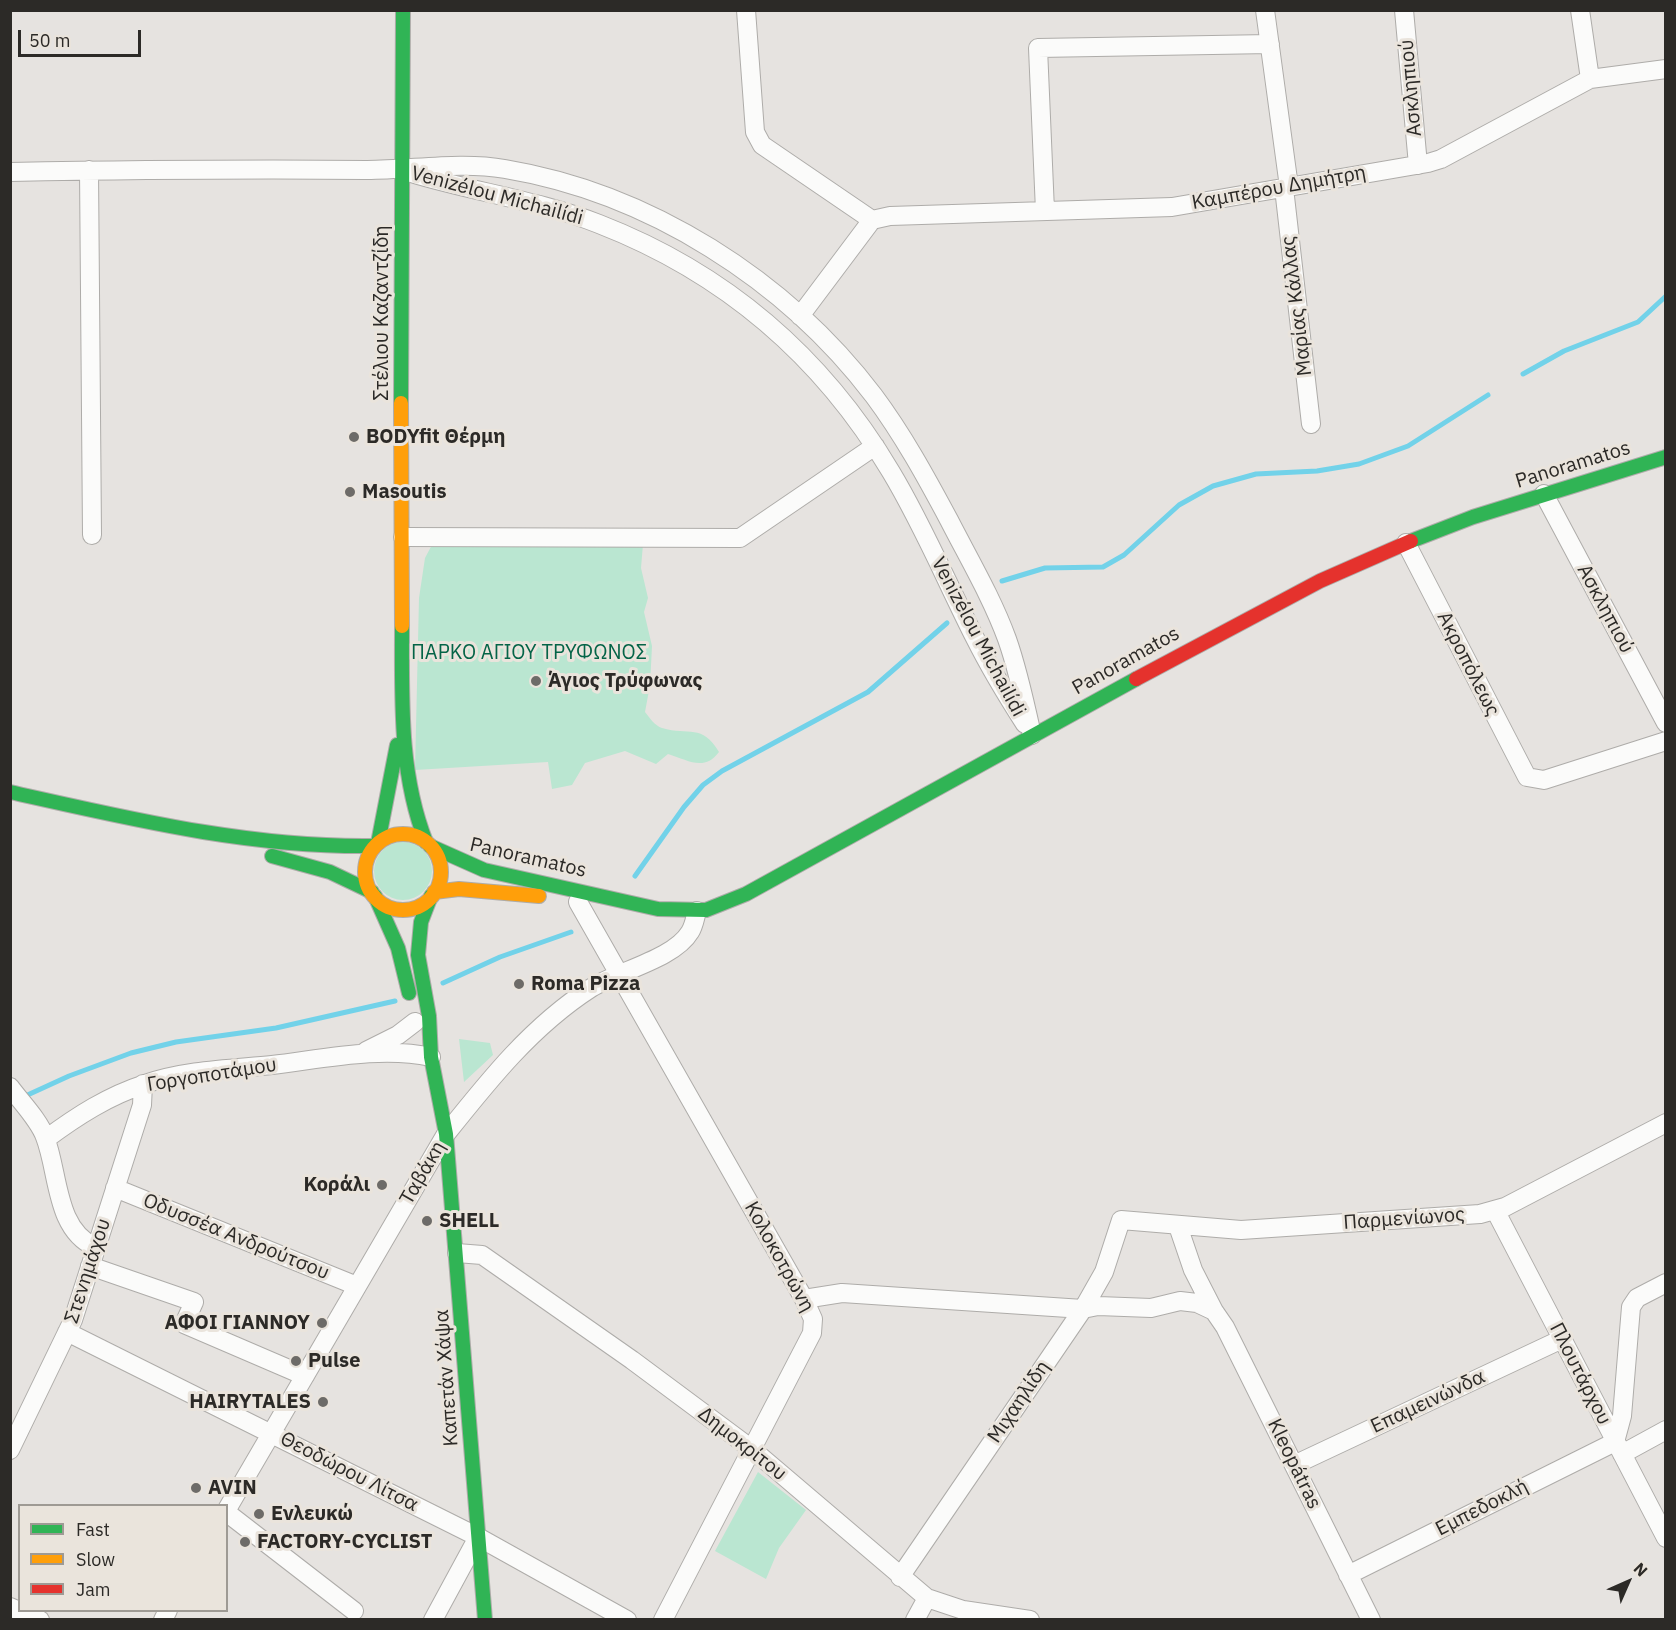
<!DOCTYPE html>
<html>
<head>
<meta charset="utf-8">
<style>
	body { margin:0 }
	#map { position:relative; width:1676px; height:1630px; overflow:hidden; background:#e6e3e0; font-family:"IBM Plex Sans",sans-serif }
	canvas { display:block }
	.frame { position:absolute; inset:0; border:12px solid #2c2a27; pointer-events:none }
	.legend { position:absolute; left:18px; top:1504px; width:210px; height:108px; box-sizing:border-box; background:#eae4dc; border:2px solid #9e9a94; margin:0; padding:8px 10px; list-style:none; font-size:18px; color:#2c2a27 }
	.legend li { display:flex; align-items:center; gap:12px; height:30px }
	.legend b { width:30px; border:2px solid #9e9a94 }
	.north { position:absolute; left:1598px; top:1552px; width:60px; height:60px; -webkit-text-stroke:4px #eae4dc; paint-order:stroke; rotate:45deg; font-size:16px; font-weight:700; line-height:24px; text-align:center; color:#2c2a27 }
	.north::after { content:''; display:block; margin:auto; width:21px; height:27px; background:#2c2a27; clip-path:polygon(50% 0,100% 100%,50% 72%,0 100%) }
	.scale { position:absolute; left:18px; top:30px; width:123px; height:27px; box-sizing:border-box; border:3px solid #2c2a27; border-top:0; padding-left:8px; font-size:18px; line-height:21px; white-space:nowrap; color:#2c2a27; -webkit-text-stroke:4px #eae4dc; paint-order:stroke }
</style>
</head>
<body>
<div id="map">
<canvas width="1676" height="1630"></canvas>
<div class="frame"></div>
<ul class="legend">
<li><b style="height:8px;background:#30b455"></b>Fast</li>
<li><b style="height:8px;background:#ff9f0a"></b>Slow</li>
<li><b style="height:8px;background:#e5322d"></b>Jam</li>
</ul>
<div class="north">N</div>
<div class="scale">50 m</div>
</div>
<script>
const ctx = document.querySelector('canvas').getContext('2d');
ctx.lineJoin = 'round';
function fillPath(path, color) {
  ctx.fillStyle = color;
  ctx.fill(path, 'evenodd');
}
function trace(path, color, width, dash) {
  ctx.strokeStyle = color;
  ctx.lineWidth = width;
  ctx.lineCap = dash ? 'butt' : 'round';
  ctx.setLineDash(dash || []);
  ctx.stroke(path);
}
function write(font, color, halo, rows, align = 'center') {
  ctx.font = font + ' "IBM Plex Sans",sans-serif';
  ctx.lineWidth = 6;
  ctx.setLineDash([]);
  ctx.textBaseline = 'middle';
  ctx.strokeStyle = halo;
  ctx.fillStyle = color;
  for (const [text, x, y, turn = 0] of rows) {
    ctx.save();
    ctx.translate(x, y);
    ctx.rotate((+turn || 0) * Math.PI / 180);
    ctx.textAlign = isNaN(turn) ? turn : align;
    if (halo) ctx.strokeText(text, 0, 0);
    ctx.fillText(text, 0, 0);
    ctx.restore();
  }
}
fillPath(new Path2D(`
	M434 541 643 544 641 568 648 598 644 612 652 646 650 685 645 712C649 717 655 726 662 728 689 736 702 723 719 752 704 772 688 760 668 754L656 764 625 751 585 763 572 785 552 789 548 762 415 770 419 598 425 558Z
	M374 871a29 29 0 1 1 58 0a29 29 0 1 1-58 0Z
	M459 1039 490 1043 493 1055 464 1082Z
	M758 1472 806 1510 779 1548 766 1579 715 1551Z`), '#bae6d1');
trace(new Path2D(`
	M1523 374 1564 351 1638 322 1666 296
	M1002 581 1045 568 1103 567 1124 555 1179 505 1213 486 1256 474 1317 471 1359 464 1408 446 1488 395
	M635 876 684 807 703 785 722 771 868 692 947 623
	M443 983 500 957 571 932
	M10 1103 69 1076 131 1053 176 1042 276 1028 395 1001`), '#72d2e9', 5);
const street = new Path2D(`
	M746 10 755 132 762 145 872 220 800 316
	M1265 10 1289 187
	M1404 10 1418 165
	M1580 10 1590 79
	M89 170 92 535
	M10 172C129 170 248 169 367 170 413 170 460 161 505 169 649 193 786 280 874 396 903 435 926 477 949 520 969 559 992 598 1007 639 1018 670 1025 703 1032 735
	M411 173C473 192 538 200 599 224 725 273 822 356 891 472 923 525 947 583 975 638 990 668 1007 696 1025 724
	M1284 188 1311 424
	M1045 211 1038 48 1270 44
	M872 220 890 216 1172 207 1428 163 1441 159 1590 79 1666 69
	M1544 494 1666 723
	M403 537 740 538 875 446
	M1406 543 1527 777 1544 780 1666 741
	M578 902 804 1299 813 1319 812 1333 663 1620
	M366 1051 398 1035 415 1022
	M10 1087C21 1102 39 1120 45 1137 59 1173 55 1229 95 1247
	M46 1139C77 1116 108 1096 145 1084 185 1070 231 1069 272 1065 323 1059 381 1046 431 1057
	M115 1188 357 1286
	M1495 1210 1666 1538
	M1178 1226 1193 1270 1214 1311 1225 1327 1371 1620
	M457 1253 482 1255 632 1360 753 1450 927 1598 963 1610 1030 1620
	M90 1266 194 1302 184 1324 305 1376
	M804 1299 842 1293 1083 1309 1098 1306 1151 1308 1180 1301 1197 1303 1214 1311
	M67 1332 478 1537 627 1620
	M10 1450 73 1320 142 1105 143 1084
	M1622 1454 1666 1430
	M1294 1465 1562 1339
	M226 1511 446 1134C489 1080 532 1026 591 988 618 971 674 959 690 932 694 926 695 918 697 911
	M226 1512 354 1611
	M1348 1575 1615 1442 1622 1416 1631 1307 1637 1298 1666 1283
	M900 1577 1083 1309 1104 1272 1121 1220 1241 1230 1480 1214 1505 1207 1666 1123
	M10 1607 40 1620
	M163 1620 168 1610
	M433 1620 478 1537
	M915 1620 927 1598`);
const fast = new Path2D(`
	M401 403 403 10
	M1411 541 1473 517 1666 457
	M402 626C402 700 399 773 426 842
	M10 792C131 819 250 848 375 846
	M378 843 397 745
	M430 846 484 870 658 909 706 910 746 894 1136 679
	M272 856 330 872 372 892
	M375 896 398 948 409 993
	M431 896 421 922 418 955 429 1016 431 1057 446 1134 485 1620`);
const slow = new Path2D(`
	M401 403 402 626
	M365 872a38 38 0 1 1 76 0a38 38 0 1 1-76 0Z
	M434 892 459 889 539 896`);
const jam = new Path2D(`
	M1136 679 1320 581 1411 541`);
trace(street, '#aeaca9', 20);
trace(fast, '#aeaca9', 16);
trace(slow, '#aeaca9', 16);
trace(jam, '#aeaca9', 16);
trace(street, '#fbfbfa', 18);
trace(fast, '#30b455', 14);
trace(slow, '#ff9f0a', 14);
trace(jam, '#e5322d', 14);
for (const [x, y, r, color] of [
	[354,437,6,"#6d6b68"],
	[350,492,6,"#6d6b68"],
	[536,681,6,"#6d6b68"],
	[519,984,6,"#6d6b68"],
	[382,1185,6,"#6d6b68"],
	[427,1221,6,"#6d6b68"],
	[322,1323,6,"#6d6b68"],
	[296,1361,6,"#6d6b68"],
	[323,1402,6,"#6d6b68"],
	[196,1488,6,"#6d6b68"],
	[259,1514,6,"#6d6b68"],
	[245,1542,6,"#6d6b68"]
]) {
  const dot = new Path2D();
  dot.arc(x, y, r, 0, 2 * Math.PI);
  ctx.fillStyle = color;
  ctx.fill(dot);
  trace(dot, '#eae4dc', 2);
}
write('20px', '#2c2a27', '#eae4dc', [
	["Ασκληπιού",1411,88,-95],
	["Καμπέρου Δημήτρη",1279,188,-10],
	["Venizélou Michailídi",497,196,15],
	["Μαρίας Κάλλας",1297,306,-97],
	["Στέλιου Καζαντζίδη",382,313,-90],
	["Panoramatos",1573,465,-17],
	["Ασκληπιού",1605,609,62],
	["Venizélou Michailídi",978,637,62],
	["Panoramatos",1126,661,-29],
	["Ακροπόλεως",1468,664,63],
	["Panoramatos",528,858,13],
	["Γοργοποτάμου",212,1075,-9],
	["Ταβάκη",423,1173,-60],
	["Παρμενίωνος",1404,1219,-4],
	["Οδυσσέα Ανδρούτσου",236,1237,22],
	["Κολοκοτρώνη",779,1257,61],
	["Στενημάχου",88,1271,-72],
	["Πλουτάρχου",1580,1374,63],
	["Καπετάν Χάψα",447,1378,-94],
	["Μιχαηλίδη",1019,1402,-56],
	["Επαμεινώνδα",1428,1402,-25],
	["Δημοκρίτου",742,1444,38],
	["Kleopátras",1294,1464,64],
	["Θεοδώρου Λίτσα",349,1472,27],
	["Εμπεδοκλή",1482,1508,-27]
]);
write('bold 20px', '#2c2a27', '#eae4dc', [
	["BODYfit Θέρμη",366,437],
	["Masoutis",362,492],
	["Άγιος Τρύφωνας",548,681],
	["Roma Pizza",531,984],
	["Κοράλι",370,1185,"right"],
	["SHELL",439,1221],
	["ΑΦΟΙ ΓΙΑΝΝΟΥ",310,1323,"right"],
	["Pulse",308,1361],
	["HAIRYTALES",311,1402,"right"],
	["AVIN",208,1488],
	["Ενλευκώ",271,1514],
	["FACTORY-CYCLIST",257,1542]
], 'left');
write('20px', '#046447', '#eae4dc', [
	["ΠΑΡΚΟ ΑΓΙΟΥ ΤΡΥΦΩΝΟΣ",529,653]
]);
</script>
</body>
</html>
